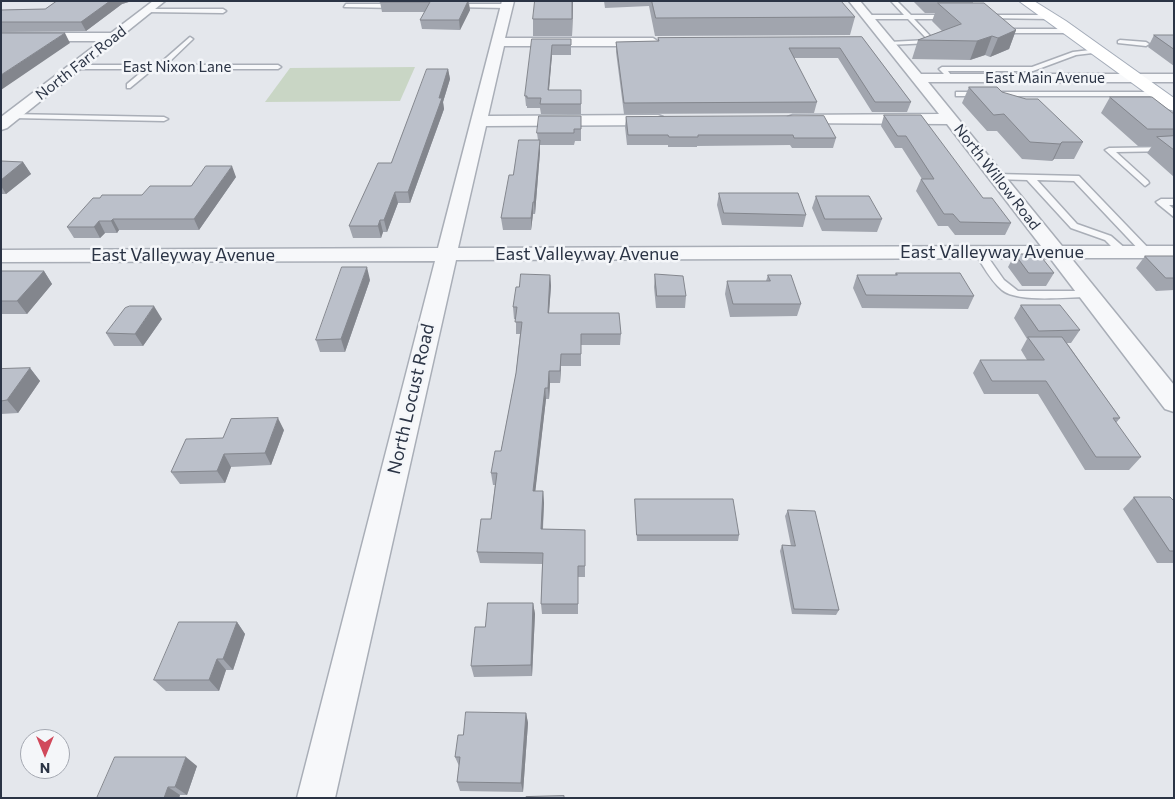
<!DOCTYPE html>
<html>
<head>
<meta charset="utf-8">
<style>
	body { margin:0 }
	#map { position:relative; width:1175px; height:799px; overflow:hidden; background:#e4e7ec; font-family:Commissioner,sans-serif }
	canvas { display:block }
	.frame { position:absolute; inset:0; border:2px solid #2b3445; pointer-events:none }
	.north { position:absolute; left:20px; top:729px; width:50px; height:50px; box-sizing:border-box; background:#f4f6f9; border:1px solid #a4a8b1; border-radius:50%; rotate:180deg; font-size:14px; font-weight:700; line-height:20px; text-align:center; color:#2b3445 }
	.north::after { content:''; display:block; margin:auto; width:18px; height:22px; background:#d1495b; clip-path:polygon(50% 0,100% 100%,50% 72%,0 100%) }
</style>
</head>
<body>
<div id="map">
<canvas width="1175" height="799"></canvas>
<div class="frame"></div>
<div class="north">N</div>
</div>
<script>
const ctx = document.querySelector('canvas').getContext('2d');
ctx.lineJoin = 'round';
function fillPath(path, color) {
  ctx.fillStyle = color;
  ctx.fill(path, 'evenodd');
}
function trace(path, color, width, dash) {
  ctx.strokeStyle = color;
  ctx.lineWidth = width;
  ctx.lineCap = dash ? 'butt' : 'round';
  ctx.setLineDash(dash || []);
  ctx.stroke(path);
}
function write(font, color, halo, rows, align = 'center') {
  ctx.font = font + ' Commissioner,sans-serif';
  ctx.lineWidth = 5;
  ctx.setLineDash([]);
  ctx.textBaseline = 'middle';
  ctx.strokeStyle = halo;
  ctx.fillStyle = color;
  for (const [text, x, y, turn = 0] of rows) {
    ctx.save();
    ctx.translate(x, y);
    ctx.rotate((+turn || 0) * Math.PI / 180);
    ctx.textAlign = isNaN(turn) ? turn : align;
    if (halo) ctx.strokeText(text, 0, 0);
    ctx.fillText(text, 0, 0);
    ctx.restore();
  }
}
fillPath(new Path2D(`
	M415 67 400 101 265 102 290 68Z`), '#c9d6c5');
const service = new Path2D(`
	M891 1H897L911 15H950L953 17 950 19H914L933 39 932 43 887 45V43L889 42 928 40 908 19H867L864 17 867 15H904Z
	M346 4H397L400 6 397 8 344 7Z
	M454 4H507L510 6 507 8 452 7Z
	M148 9H223L226 11 223 13 146 12Z
	M985 15H1050L1053 17 1050 19 983 18Z
	M1001 27 1005 29H1071L1074 31 1071 33H1004L998 29Z
	M190 37 193 39 192 40 166 65H278L281 67 278 69H153L130 88H127V84L145 69H75L72 67 75 65H158Z
	M1120 40 1146 42 1149 44 1146 46 1118 43V41Z
	M1099 49 1102 51 1101 52 1076 55 1033 71H948L953 78 950 80 939 69 942 67H1032L1073 52Z
	M956 92H1158L1162 94 1158 96H956Z
	M10 114 164 117 168 119 164 121 13 118 9 116Z
	M1174 147V151L1116 152 1148 181 1149 183 1145 186 1105 150 1109 148Z
	M996 174 1079 176 1152 252 1151 254H1143L1074 181 1037 180 1077 224 1111 236 1127 250V254H1119L1105 240 1071 228 1027 180 993 179 992 177Z
	M1161 199H1174V205H1169L1174 209V217L1158 204 1156 202Z
	M979 249 983 250 1004 280 1018 291H1087L1092 294 1087 297C1066 297 1018 303 1002 290 990 280 983 265 974 252Z`);
const minor = new Path2D(`
	M153 1H165L7 128 1 130V117L101 41H1V33H111Z
	M502 1H514L505 38H653L659 42 653 46H504L488 116 658 115 663 117 666 120 663 123 658 125 486 126 458 248 1041 246 947 124 788 123 785 120 788 117 793 115 939 114 849 1H860L921 74H1174V82H928L1062 246H1174V258H1071L1174 385V412L1165 409 1050 258 456 260 335 798H297L435 261 1 262V250L438 248Z`);
const primary = new Path2D(`
	M1019 1H1034L1066 21 1174 98V111L1168 109Z`);
trace(service, '#a9aeb7', 3);
trace(minor, '#a9aeb7', 3);
trace(primary, '#a3abb8', 2);
fillPath(service, '#f7f8fa');
fillPath(minor, '#f7f8fa');
fillPath(primary, '#fff');
fillPath(new Path2D(`
	M57 1H132L122 4 86 31 1 32V10L45 9Z
	M381 1H473V2H469L470 10 460 30 422 29 420 20 425 12H382L380 2Z
	M535 1H573L572 36H533V19Z
	M604 1H841L855 17 850 35 655 36 649 6 605 8Z
	M913 1H973V3L1016 30 1009 49 990 57 985 55 970 60 912 59 918 40 942 31 932 21 935 13H925Z
	M1154 35H1174V66L1148 47Z
	M862 37 911 102 907 112H872L838 58H794L817 102 814 113 624 114 616 52V42L658 41V38Z
	M532 39H571V55H552L549 90H581V114H541L540 108H527V106H526L525 96Z
	M448 69 450 79 443 102 444 109 410 203H398L387 232H383L381 238H353L349 226 391 163Z
	M969 87 1002 92 1083 142 1074 159H1054L1052 161 1022 159 997 131H987L962 103Z
	M1110 97 1174 114V177L1147 153 1152 146H1138L1101 113Z
	M884 115 1011 223 1005 235H955L948 226H938L916 191 921 179H922L902 148H895L881 126Z
	M581 116V141H575L574 145H540V152L535 214H533L531 230H503L501 218 513 175 538 140 537 133Z
	M626 117 836 138 833 148H792L790 145 697 146V147H668V145H627L625 127Z
	M1 161 23 162 31 174 6 194H1Z
	M236 177 199 230H119L117 233H105L100 238H74L67 227 100 198 142 195Z
	M719 193 806 215 803 227 722 225 717 205Z
	M816 196 882 219 877 232 822 231 812 208Z
	M1015 254 1054 273 1046 286H1022L1008 267Z
	M1145 256H1174V290L1156 291 1136 268Z
	M1 271H44L52 284 27 314H1Z
	M896 273 974 296 968 309 862 308 853 288 857 275H895Z
	M655 274 686 296 685 308H656L654 287Z
	M550 275 551 286 549 313 621 334 620 345H581V366H561L560 383H550L549 399H546L535 491H543L544 503 543 529 585 530V577H578V614H542L541 604 542 564 480 563 477 552 491 519 495 485H493L491 473 501 451 516 373 520 334H516V319H514L513 307 519 287Z
	M768 275 801 304 797 316 730 317 725 294 727 281H766Z
	M370 280 345 352H320L316 340Z
	M1021 305 1080 330 1071 343H1067L1120 418 1116 423 1141 457 1129 470H1085L1038 394H984L973 373 980 360H1027L1021 350 1027 339 1014 318Z
	M162 319 143 346H114L106 333Z
	M30 368 40 381 18 413 1 414V369Z
	M284 430 271 465 231 467 225 483 180 484 171 472 223 438Z
	M1134 497 1174 501V563H1157L1123 509Z
	M635 499 739 535 738 541H637L635 505Z
	M788 510 839 610 836 615 792 614 780 551 782 545 791 546 785 516Z
	M533 603 535 614 532 676 474 677 471 666 485 627Z
	M237 622 245 634 233 670H226L219 691H166L154 680Z
	M526 713 528 723 523 792 460 791 457 782 459 766 455 757 463 735Z
	M197 766 187 795H180L179 798H97Z`), '#a1a5ae');
fillPath(new Path2D(`
	M110 1H132L122 4 86 31 81 22Z
	M468 1 470 10 460 30 459 20Z
	M572 1H573L572 36Z
	M1016 30 1009 49 990 57 998 38Z
	M65 33 70 43 1 90V75Z
	M992 36 985 55 970 60 977 41Z
	M552 45V55L548 100V90Z
	M448 69 450 79 443 102 444 109 410 203 408 192 439 98Z
	M540 140V152L535 214 534 202Z
	M1062 142 1054 159 1052 161 1060 144Z
	M23 162 31 174 6 194 1 186V180Z
	M232 166 236 177 199 230 194 219Z
	M395 192 398 203 387 232 384 220Z
	M533 202V214L531 230V218Z
	M113 219 119 230 117 233 111 221Z
	M380 220 383 232 381 238 378 226Z
	M99 221 105 233 100 238 94 227Z
	M367 267 370 280 345 352 341 339Z
	M44 271 52 284 27 314 17 301Z
	M550 275 551 286 548 325V313Z
	M154 306 162 319 143 346 135 334Z
	M561 354V366L560 383V371Z
	M30 368 40 381 18 413 7 400Z
	M549 371 550 383 549 399 548 388Z
	M545 388 546 399 534 503 533 491Z
	M278 418 284 430 271 465 265 453Z
	M224 454 231 467 225 483 217 471Z
	M543 491 544 503 542 540 541 529Z
	M533 603 535 614 532 676 531 665Z
	M237 622 245 634 233 670 223 659Z
	M217 659 226 670 219 691 209 680Z
	M526 713 528 723 523 792 521 783Z
	M186 757 197 766 187 795 175 787Z
	M168 787 180 795 179 798H164Z`), '#83868d');
const building = new Path2D(`
	M57 1H110L81 22H1V10L45 9Z
	M381 1H468L459 20H420L430 2H380Z
	M535 1H572V19H533Z
	M652 1H841L855 17 656 18Z
	M938 3H984L1016 30 998 38 992 36 977 41 918 40 961 24Z
	M1 33H65L1 75Z
	M1154 35H1174V49Z
	M862 37 911 102H875L840 48H789L817 102 624 103 616 42 659 41 658 38Z
	M532 39H571V45H552L548 90H581V104H540L541 98H527V96H525Z
	M427 69H448L439 98H442L408 192H395L384 220H380L378 226H349L378 163H391Z
	M969 87H997L1002 92 1026 99H1038L1083 142H1062L1060 144 1030 142 1004 114 994 115Z
	M1110 97H1152L1174 114V129H1148Z
	M884 115H921L983 198H992L1011 223 960 222 953 214H944L921 179H934L906 136H898Z
	M539 116H581V129H574V133H537Z
	M824 116 836 138H794L793 135H698V137H669L668 135H628L626 117Z
	M1174 136V150L1157 137Z
	M519 140H540L534 202H533L531 218H501L509 175H513Z
	M1 161 23 162 1 180Z
	M206 166H232L194 219H113L111 221H99L94 227H67L93 198H100L102 195H142L150 186H191Z
	M719 193H798L806 215 724 213Z
	M816 196H869L882 219H825Z
	M1015 254H1039L1054 273H1029Z
	M1145 256H1174V278H1166Z
	M342 267H367L341 339 316 340Z
	M1 271H44L17 301H1Z
	M896 273H960L974 296 866 295 857 275H897Z
	M521 274 550 275 548 313H619L621 334H581V354H561L560 371H549L548 388H545L533 491H543L541 529 585 530V566H578V604H541L543 553 477 552 481 519H491L497 473H491L495 451H501L516 373 522 322H515L517 307H513L516 287H519Z
	M655 274 683 276 686 296H657Z
	M768 275H791L801 304H733L727 281H770Z
	M1021 305H1060L1080 330 1039 331Z
	M130 306H154L135 334 106 333 125 308Z
	M1028 337H1062L1120 418H1113L1141 457H1096L1046 381H992L980 360H1044Z
	M30 368 7 400 1 401V369Z
	M278 418 265 453 224 454 217 471 171 472 186 439 223 438 231 419Z
	M1134 497H1170L1174 501V551H1170Z
	M635 499H733L739 535H637Z
	M788 510 815 511 839 610 794 609 782 545 795 546Z
	M488 603H533L531 665 471 666 475 627H485Z
	M179 622H237L223 659H217L209 680H154Z
	M466 712 526 713 521 783 457 782 460 757H455L458 735H463Z
	M115 757H186L175 787H168L164 798H97Z
	M564 796V798H526V797Z`);
fillPath(building, '#bbc0ca');
trace(building, '#83868d', 1);
write('15px', '#2b3445', '#f4f6f9', [
	["North Farr Road",81,63,-38],
	["East Nixon Lane",177,67],
	["East Main Avenue",1045,78],
	["North Willow Road",997,177,52]
]);
write('18px', '#2b3445', '#f4f6f9', [
	["East Valleyway Avenue",992,252],
	["East Valleyway Avenue",587,254],
	["East Valleyway Avenue",183,255],
	["North Locust Road",411,399,-77]
]);
</script>
</body>
</html>
